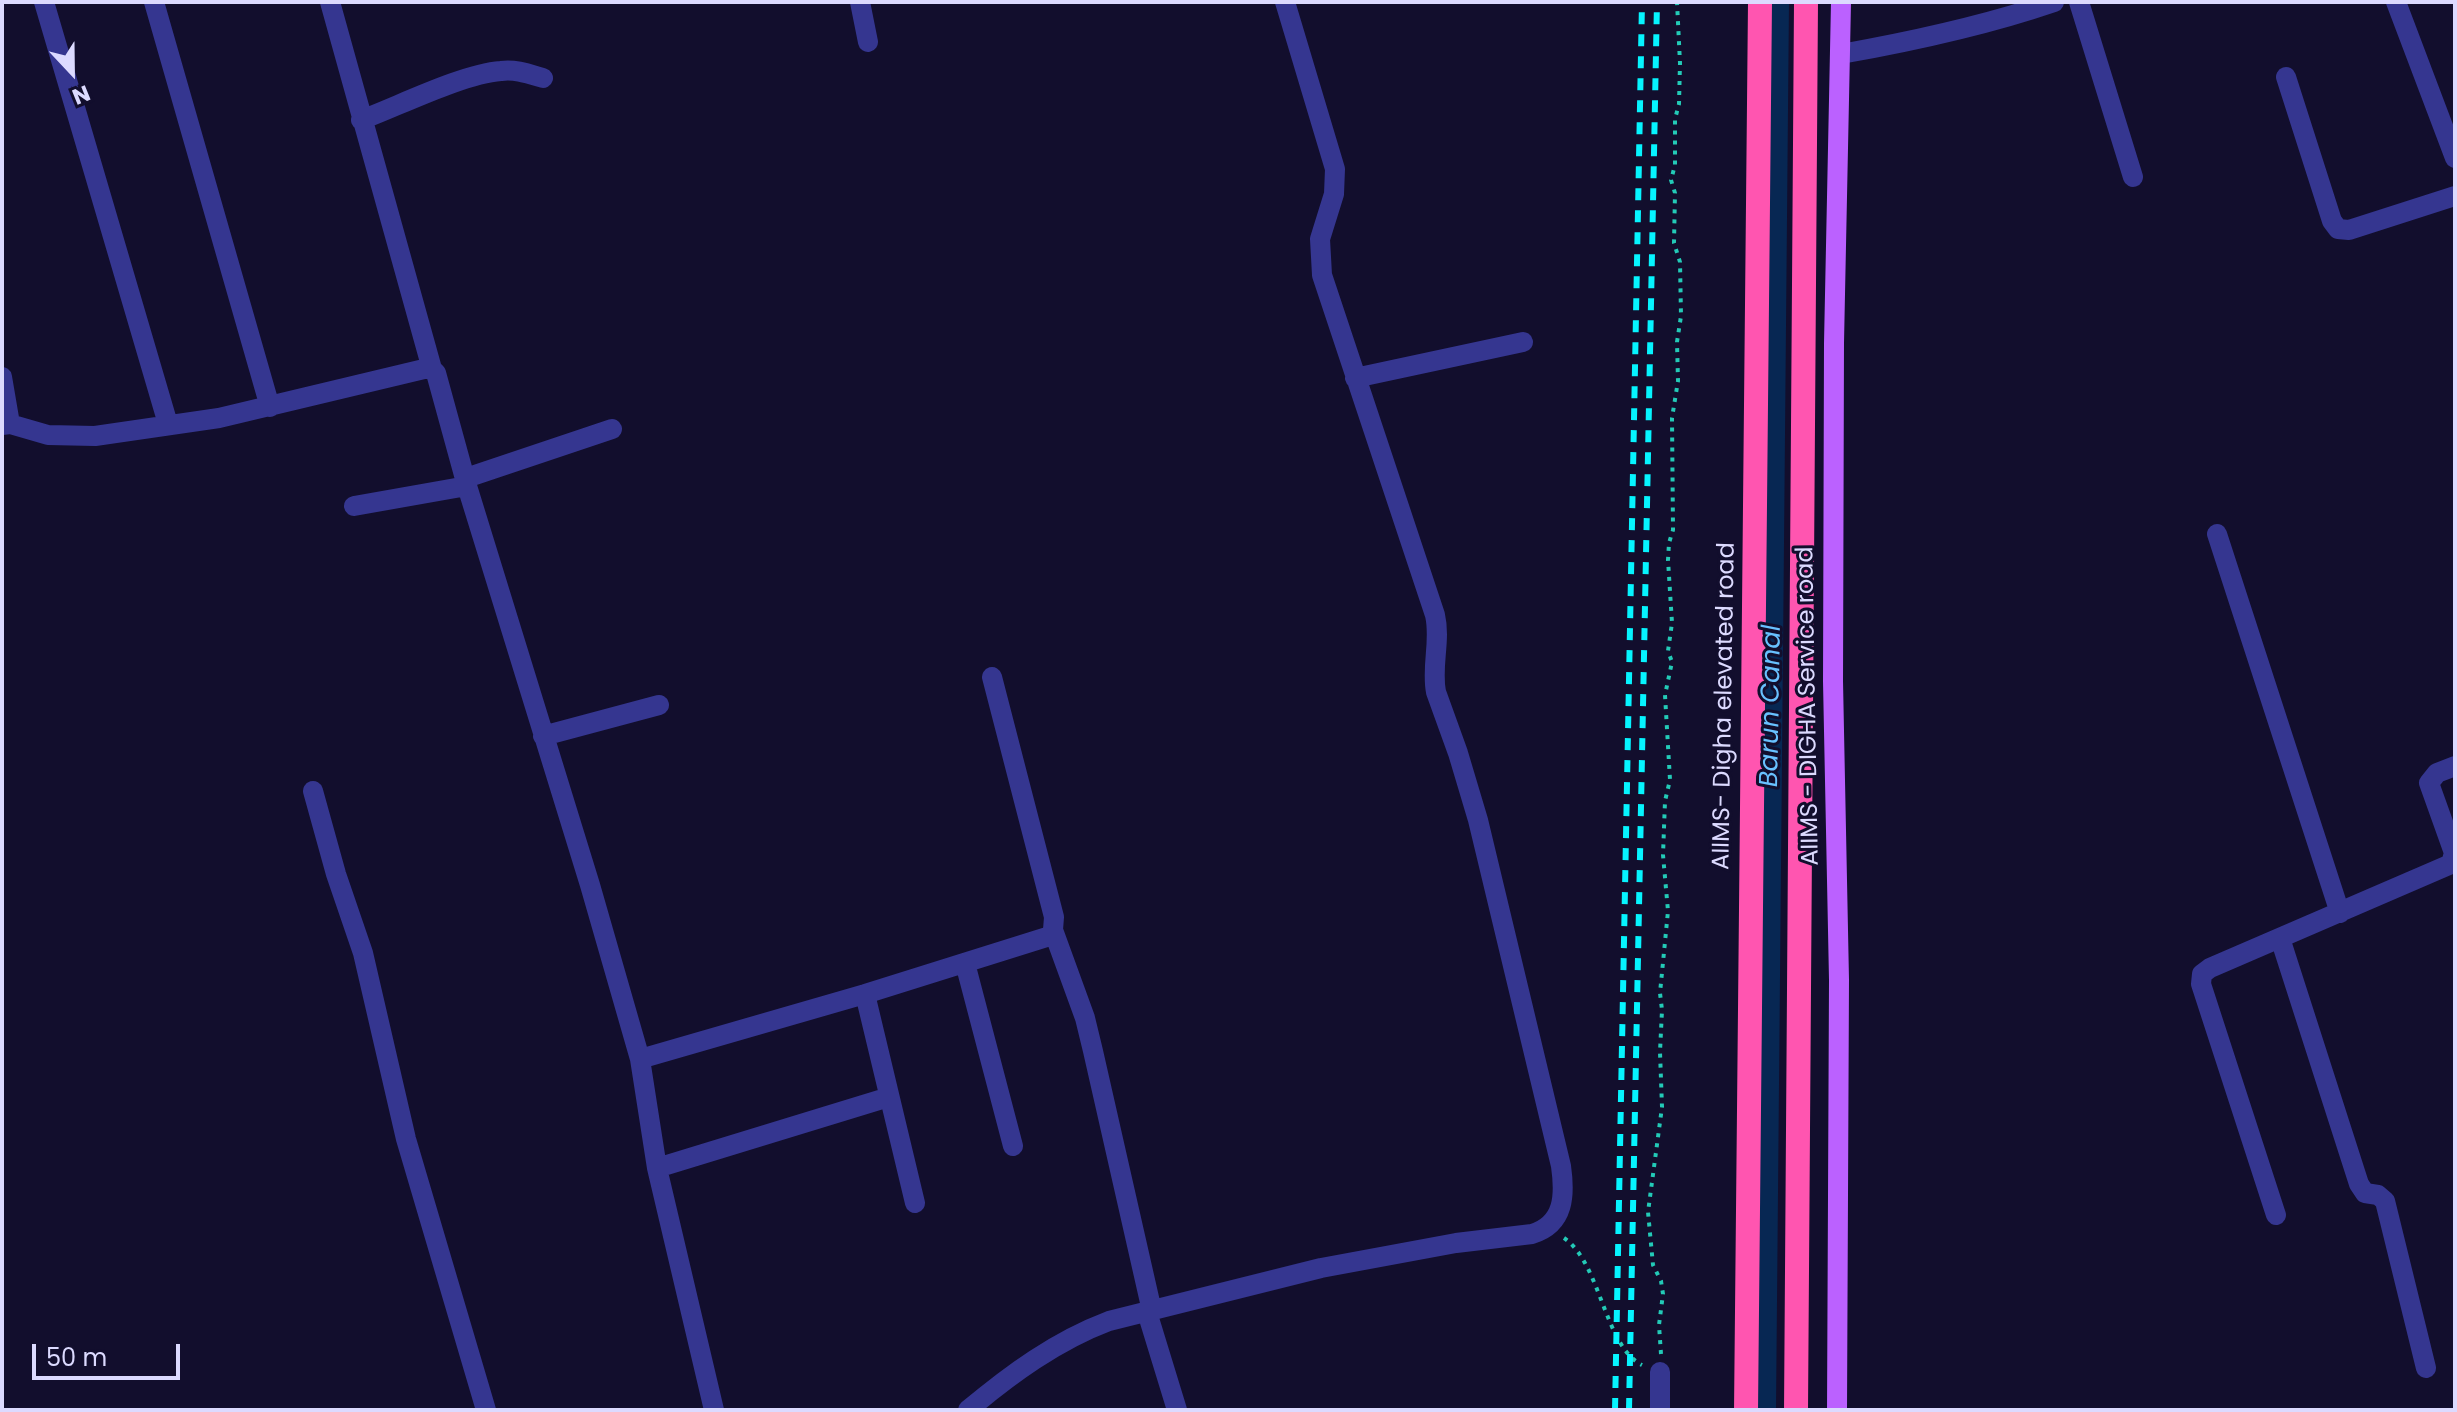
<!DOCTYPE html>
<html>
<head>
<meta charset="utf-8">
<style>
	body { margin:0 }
	#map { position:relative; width:2457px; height:1412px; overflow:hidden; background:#120e2d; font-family:Poppins,sans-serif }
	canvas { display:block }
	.frame { position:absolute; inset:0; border:4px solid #dcdaff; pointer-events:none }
	.north { position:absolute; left:32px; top:32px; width:80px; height:80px; -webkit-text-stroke:6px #120e2d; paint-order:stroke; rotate:158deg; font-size:22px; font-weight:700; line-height:32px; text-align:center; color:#dcdaff }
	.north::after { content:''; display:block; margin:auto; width:28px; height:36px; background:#dcdaff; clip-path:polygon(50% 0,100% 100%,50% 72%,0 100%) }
	.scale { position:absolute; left:32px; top:1344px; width:148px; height:36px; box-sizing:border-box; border:4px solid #dcdaff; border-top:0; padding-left:10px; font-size:24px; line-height:28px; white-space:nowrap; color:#dcdaff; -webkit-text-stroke:6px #120e2d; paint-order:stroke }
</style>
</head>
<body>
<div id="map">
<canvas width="2457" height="1412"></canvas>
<div class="frame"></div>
<div class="north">N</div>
<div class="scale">50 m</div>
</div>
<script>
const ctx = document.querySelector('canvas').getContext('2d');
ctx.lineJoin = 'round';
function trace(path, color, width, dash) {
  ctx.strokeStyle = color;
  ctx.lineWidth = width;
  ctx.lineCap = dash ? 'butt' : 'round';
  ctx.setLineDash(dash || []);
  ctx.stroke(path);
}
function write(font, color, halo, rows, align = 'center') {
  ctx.font = font + ' Poppins,sans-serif';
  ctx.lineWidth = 6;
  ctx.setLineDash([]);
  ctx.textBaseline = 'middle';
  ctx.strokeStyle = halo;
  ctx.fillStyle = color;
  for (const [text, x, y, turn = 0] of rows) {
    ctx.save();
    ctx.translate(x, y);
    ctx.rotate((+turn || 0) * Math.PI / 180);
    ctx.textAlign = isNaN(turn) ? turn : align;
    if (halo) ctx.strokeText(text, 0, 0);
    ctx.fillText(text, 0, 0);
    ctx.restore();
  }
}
trace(new Path2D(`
	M1766 1410 1779 2`), '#072753', 20);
trace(new Path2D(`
	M1564 1238C1601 1263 1604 1346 1642 1365
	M1661 1354 1659 1325 1663 1294 1661 1281 1653 1265 1648 1212 1662 1107 1660 1052 1662 1010 1660 993 1668 911 1663 855 1665 801 1670 780 1665 695 1672 662 1668 651 1672 623 1668 560 1669 543 1673 530 1672 418 1678 381 1677 342 1681 316 1680 262 1674 243 1675 193 1671 180 1675 165V119L1679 104 1680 63 1677 2`), '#23cab7', 4, [4, 6]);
trace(new Path2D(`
	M44 2 168 424
	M154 2 270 407
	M330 2 432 369
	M860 2 868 42
	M2079 2 2133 177
	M2396 2 2455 158
	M1841 54C1914 41 1984 26 2054 2
	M2286 77 2332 221 2338 229 2349 230 2455 196
	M361 120C399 106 462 74 501 71 516 69 529 74 543 78
	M2 377 10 424
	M1355 378 1523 342
	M2 425 10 424 48 435 95 436 219 418 424 369H432L436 373 467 486 590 885 640 1059 657 1168 714 1410
	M466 478 612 429
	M354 506 467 486
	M2217 534 2340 913
	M543 736 659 705
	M313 791 336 874 363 953 406 1139 486 1410
	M1053 930 1085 1018 1093 1051 1152 1311
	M2280 938 2359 1184 2365 1193 2378 1195 2385 1201 2426 1368
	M965 963 1013 1146
	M865 994 915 1203
	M640 1059 865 994 1050 936 1053 930 1054 917 992 677
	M657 1168 889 1097
	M2276 1215 2201 984 2202 974 2210 968 2451 864 2454 853 2429 783 2437 773 2455 766
	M1147 1312 1177 1410
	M968 1410C1011 1374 1056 1341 1109 1321L1321 1268 1456 1243 1532 1234C1565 1224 1565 1194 1561 1166L1478 820 1458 753 1436 692C1431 666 1441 641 1435 615L1322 275 1320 239 1334 194 1335 169 1285 2
	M1660 1410V1372`), '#353690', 20);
trace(new Path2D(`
	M1837 1410 1839 980 1833 681 1834 343 1841 2`), '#bb61ff', 20);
trace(new Path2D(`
	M1746 1410 1760 2
	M1796 1410 1806 2`), '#ff55b0', 24);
trace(new Path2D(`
	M1615 1410 1642 2
	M1629 1410 1657 2`), '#06f4ff', 6, [12, 10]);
write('24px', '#dcdaff', '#120e2d', [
	["AIIMS- Digha elevated road",1725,706,-89],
	["AIIMS - DIGHA Service road",1809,706,-91]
]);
write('italic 26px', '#68c1ff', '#120e2d', [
	["Barun Canal",1772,706,-89]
]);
</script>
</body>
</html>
